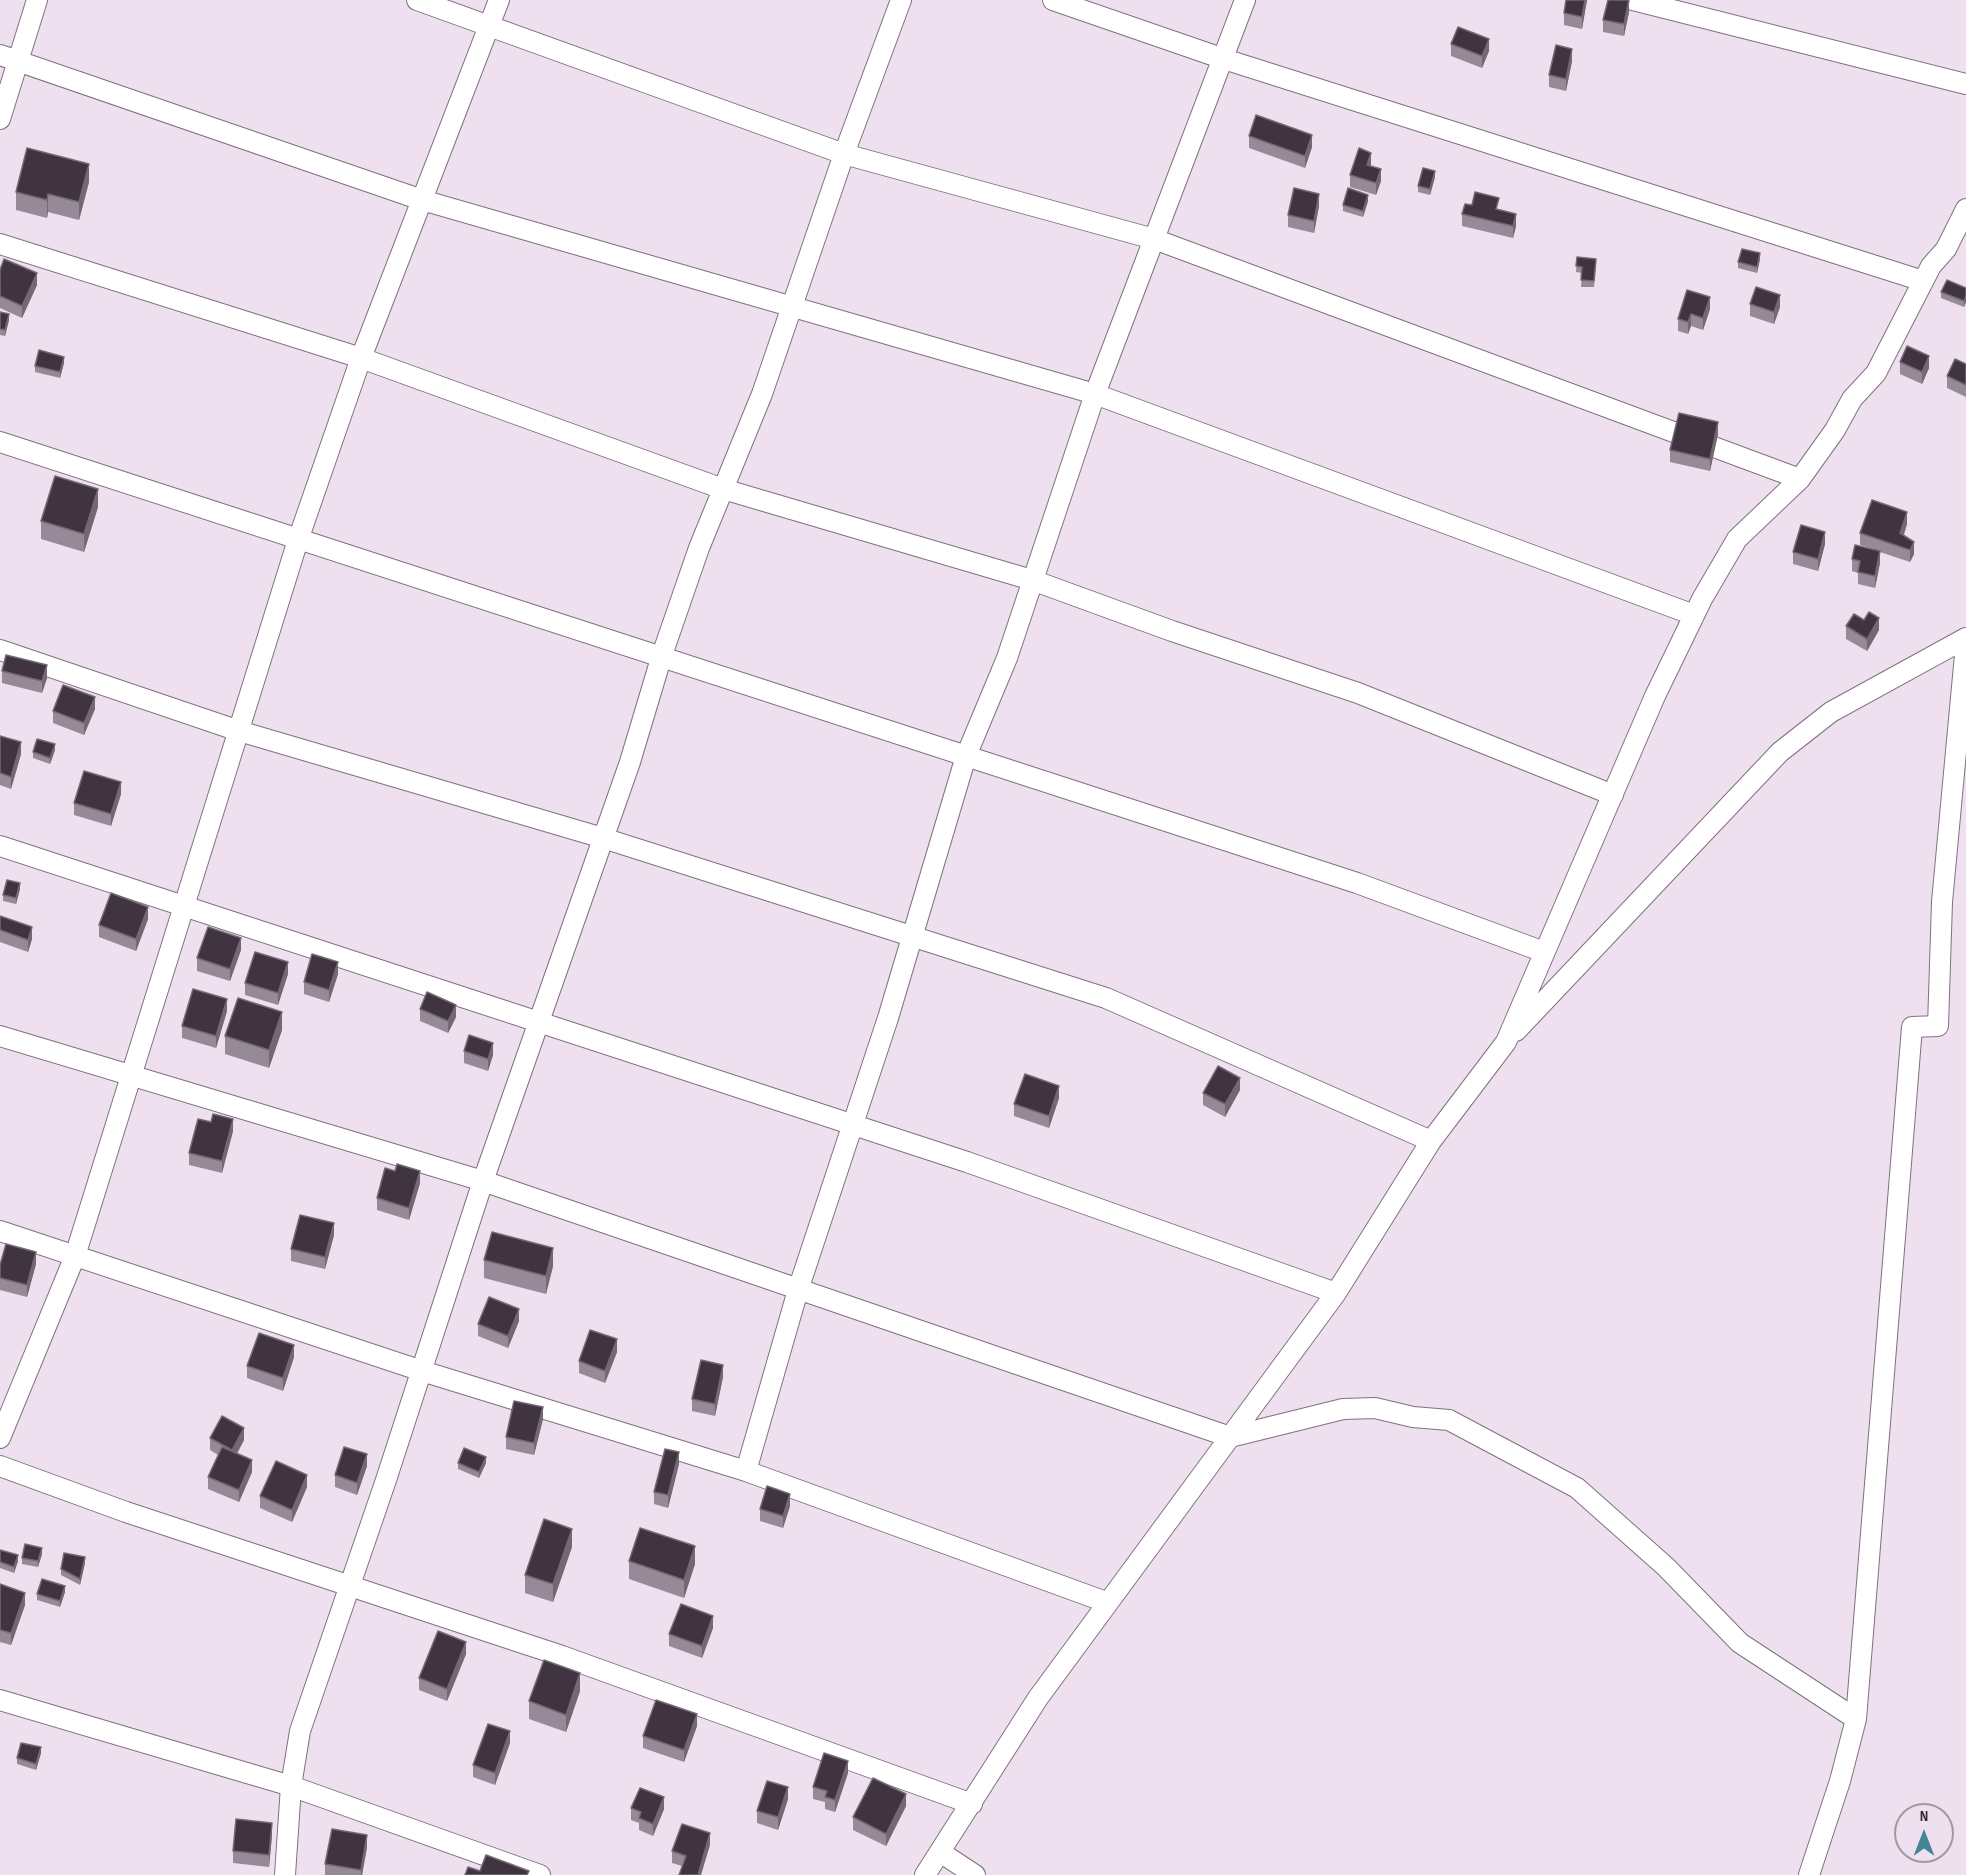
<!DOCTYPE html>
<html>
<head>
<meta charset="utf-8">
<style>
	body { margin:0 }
	#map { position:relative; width:1966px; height:1875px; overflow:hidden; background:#eee0ef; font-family:"Sofia Sans Condensed",sans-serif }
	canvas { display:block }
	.north { position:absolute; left:1894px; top:1803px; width:60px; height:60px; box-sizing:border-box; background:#eee0ef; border:2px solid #a298a3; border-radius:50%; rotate:0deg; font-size:16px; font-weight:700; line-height:24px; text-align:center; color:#302b31 }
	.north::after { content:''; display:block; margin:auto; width:21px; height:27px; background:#448497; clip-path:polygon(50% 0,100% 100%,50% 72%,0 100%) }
</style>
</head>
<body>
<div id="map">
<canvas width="1966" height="1875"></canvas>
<div class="north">N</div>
</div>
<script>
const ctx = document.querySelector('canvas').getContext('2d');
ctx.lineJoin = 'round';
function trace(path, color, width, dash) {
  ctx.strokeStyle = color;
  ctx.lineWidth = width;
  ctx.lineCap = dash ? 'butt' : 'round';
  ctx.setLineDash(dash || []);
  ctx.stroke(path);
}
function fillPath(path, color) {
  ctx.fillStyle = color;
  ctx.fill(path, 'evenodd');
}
const minor = new Path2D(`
	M417 0 844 154 1154 239 1800 479
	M1053 0 1224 59 1923 281
	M1633 0 1966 84
	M0 55 422 200 1095 394 1694 615
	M0 119 37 0
	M0 244 361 358 723 489 1032 580 1172 631 1358 693 1613 795
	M0 442 1357 883 1544 952
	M0 650 239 731 603 838 1106 998 1431 1141
	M0 846 967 1162 1336 1293
	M1516 1031 1780 752 1831 712 1966 638
	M0 1036 483 1181 1230 1437 1343 1409 1375 1408 1413 1417 1449 1420 1577 1488 1666 1567 1740 1643 1856 1719
	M0 1231 422 1371 746 1471 1106 1602
	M0 1438 75 1256 298 540 361 358 499 0
	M0 1466 126 1512 562 1656 972 1804
	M746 1471 798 1290 888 1018 966 756 1007 658 1095 394 1245 0
	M0 1700 291 1786 540 1875
	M940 1852 975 1875
	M285 1875 291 1786 300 1731 386 1480 483 1181 630 762 662 655 699 548 762 394 844 154 901 0
	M925 1875 1038 1698 1336 1293 1431 1141 1506 1042 1655 696 1702 599 1737 539 1800 479 1835 430 1852 399 1876 373 1931 266 1946 249 1966 209
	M1809 1875 1840 1781 1856 1719 1912 1027 1938 1026 1942 902 1966 644`);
trace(minor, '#7f7280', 22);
trace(minor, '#fff', 20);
fillPath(new Path2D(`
	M1587 0 1582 29 1564 25V13Z
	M1629 12 1624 36 1603 32V20Z
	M1451 44 1489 51 1482 68 1451 56Z
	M1572 61 1566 91 1549 87V75Z
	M1249 136 1312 147 1305 168 1249 148Z
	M1371 165V166L1381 181 1376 195 1350 187V175Z
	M1435 177 1430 195 1418 192V186Z
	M89 182 79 220 48 212 47 218 16 210V192Z
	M1368 201 1363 217 1343 211V205Z
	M1319 206 1314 233 1288 227V215Z
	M1462 214 1516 226 1513 238 1462 226Z
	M1577 257 1596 265 1594 287H1581L1582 273 1576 272Z
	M1760 259 1757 273 1738 268V262Z
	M0 270 37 285 22 318 0 308Z
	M1966 288V302L1964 307 1941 298V292Z
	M1750 304 1780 307 1774 324 1750 316Z
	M1710 309 1703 330 1691 326 1688 334 1678 331V319Z
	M0 312 9 320 5 336 0 335Z
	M1900 362 1929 368 1922 384 1900 374Z
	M64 363 60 378 35 372V366Z
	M1966 364V397L1947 388V376Z
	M1718 434 1710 471 1670 462V450Z
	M98 507 84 552 41 539V521Z
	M1907 524 1904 535 1914 554 1910 562 1880 552V563L1875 588 1858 584V573L1852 571V559L1874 549 1860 545V533Z
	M1825 544 1818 571 1793 564V552Z
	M1846 626 1879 630 1867 651 1846 639Z
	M2 671 47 678 42 693 2 683Z
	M95 709 84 735 53 723V711Z
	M0 736 21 754 11 789 0 785Z
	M55 750 50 764 33 758V752Z
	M121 794 111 826 74 815V803Z
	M20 889 16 904 3 901V895Z
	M0 916 32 939 28 952 0 942Z
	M148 919 136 951 99 937V925Z
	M241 950 230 981 197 971V958Z
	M288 974 278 1005 245 995V983Z
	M338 974 329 1002 304 994V982Z
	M420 1009 456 1017 448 1033 420 1021Z
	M227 1011 216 1048 182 1038V1026Z
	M282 1030 269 1068 225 1054V1036Z
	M464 1051 493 1055 488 1071 464 1063Z
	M1240 1090 1225 1117 1203 1105V1093Z
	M1059 1098 1049 1128 1014 1116V1104Z
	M233 1131 222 1173 189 1165V1153Z
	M420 1183 409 1220 377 1210V1198Z
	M334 1235 325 1269 291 1261V1249Z
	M484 1260 553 1266 546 1294 484 1278Z
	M36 1264 27 1297 0 1290V1265Z
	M519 1321 508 1348 478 1336V1324Z
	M617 1352 605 1383 579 1373V1361Z
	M294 1357 283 1391 247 1378V1366Z
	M723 1377 715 1416 692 1411V1399Z
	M543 1419 534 1455 506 1449V1437Z
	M210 1438 244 1440 237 1454 252 1472 239 1502 208 1489V1477L218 1455 210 1450Z
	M458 1463H486L479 1478 458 1469Z
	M679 1464 668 1508 654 1504V1492Z
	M367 1466 357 1495 335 1487V1475Z
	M307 1487 292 1522 260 1508V1496Z
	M790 1506 783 1528 760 1521V1509Z
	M572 1547 553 1602 525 1593V1575Z
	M0 1550 18 1561 14 1573 0 1568Z
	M42 1554 38 1567 22 1564V1558Z
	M629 1561 695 1564 684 1598 629 1579Z
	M85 1563 80 1585 61 1575V1569Z
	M0 1584 25 1605 11 1645 0 1642Z
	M65 1592 60 1607 37 1600V1594Z
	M713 1628 702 1658 669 1646V1634Z
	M466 1654 447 1701 419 1690V1678Z
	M580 1691 566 1732 529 1719V1701Z
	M697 1726 684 1762 643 1748V1736Z
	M510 1743 495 1785 473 1777V1765Z
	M41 1753 36 1770 17 1764V1758Z
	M848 1773 835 1812 825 1809V1802L813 1799V1787Z
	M788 1799 778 1830 757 1823V1811Z
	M906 1806 886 1846 853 1830V1817Z
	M631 1808 664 1809 653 1836 639 1830V1823L631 1820Z
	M272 1835 269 1867 233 1863V1851Z
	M710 1845 682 1866 672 1863V1851Z
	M367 1847 362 1875H325V1864Z`), '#968a98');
fillPath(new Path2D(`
	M1585 0H1587L1582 29V17Z
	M1629 0V12L1624 36V24Z
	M1489 39V51L1482 68V56Z
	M1572 49V61L1566 91V79Z
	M1312 135V147L1305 168V156Z
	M1371 153V165L1367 177V165Z
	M89 164V182L79 220V202Z
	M1381 169V181L1376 195V183Z
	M1435 171V177L1430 195V189Z
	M48 194V212L47 218V200Z
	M1319 194V206L1314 233V221Z
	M1368 195V201L1363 217V211Z
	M1516 214V226L1513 238V226Z
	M1760 253V259L1757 273V267Z
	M37 273V285L22 318V306Z
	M1780 295V307L1774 324V312Z
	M1966 296V302L1964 307V301Z
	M1710 297V309L1703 330V318Z
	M9 314V320L5 336V330Z
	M1691 314V326L1688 334V322Z
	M1929 356V368L1922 384V372Z
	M64 357V363L60 378V372Z
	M1718 422V434L1710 471V459Z
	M98 489V507L84 552V534Z
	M1907 512V524L1900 545V533Z
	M1825 532V544L1818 571V559Z
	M1914 542V554L1910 562V550Z
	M1880 551V563L1875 588V576Z
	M1879 618V630L1867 651V639Z
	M47 665V678L42 693V681Z
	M95 697V709L84 735V723Z
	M21 742V754L11 789V777Z
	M55 744V750L50 764V758Z
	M121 782V794L111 826V814Z
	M20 883V889L16 904V898Z
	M148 907V919L136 951V939Z
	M32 927V939L28 952V940Z
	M241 938V950L230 981V969Z
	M288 962V974L278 1005V993Z
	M338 962V974L329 1002V990Z
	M227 999V1011L216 1048V1036Z
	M456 1005V1017L448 1033V1021Z
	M282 1012V1030L269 1068V1050Z
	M493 1043V1055L488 1071V1059Z
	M1240 1078V1090L1225 1117V1104Z
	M1059 1086V1098L1049 1128V1116Z
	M233 1119V1131L222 1173V1161Z
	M420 1171V1183L409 1220V1208Z
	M334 1223V1235L325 1269V1257Z
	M553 1248V1266L546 1294V1276Z
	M36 1252V1264L27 1297V1285Z
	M519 1309V1321L508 1348V1336Z
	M617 1339V1352L605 1383V1371Z
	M294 1345V1357L283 1391V1378Z
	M723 1365V1377L715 1416V1404Z
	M543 1407V1419L534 1455V1443Z
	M244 1428V1440L232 1462V1450Z
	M679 1452V1464L668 1508V1495Z
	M367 1454V1466L357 1495V1483Z
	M486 1457V1463L479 1478V1472Z
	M252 1460V1472L239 1502V1490Z
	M307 1475V1487L292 1522V1510Z
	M790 1494V1506L783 1528V1516Z
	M572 1529V1547L553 1602V1584Z
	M695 1546V1564L684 1598V1580Z
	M42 1548V1554L38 1567V1561Z
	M18 1555V1561L14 1573V1567Z
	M85 1557V1563L80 1585V1579Z
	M65 1586V1592L60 1607V1601Z
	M25 1593V1605L11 1645V1633Z
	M713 1616V1628L702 1658V1646Z
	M466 1642V1654L447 1701V1689Z
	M580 1673V1691L566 1732V1715Z
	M697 1714V1726L684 1762V1750Z
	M510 1731V1743L495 1785V1773Z
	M41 1747V1753L36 1770V1764Z
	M848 1761V1773L835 1812V1800Z
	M788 1787V1799L778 1830V1817Z
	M906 1794V1806L886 1846V1834Z
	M664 1797V1809L653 1836V1824Z
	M272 1823V1835L269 1867V1855Z
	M710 1833V1845L701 1875H698Z
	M367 1835V1847L362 1875H361V1870Z`), '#746874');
const building = new Path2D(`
	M1566 0H1585L1582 17 1564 13Z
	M1608 0H1629L1624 24 1603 20Z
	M1458 27 1489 39 1482 56 1451 44Z
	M1556 45 1572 49 1566 79 1549 75Z
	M1256 115 1312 135 1305 156 1249 136Z
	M27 148 89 164 79 202 48 194 47 200 16 192Z
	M1359 148 1371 153 1367 165 1381 169 1376 183 1350 175Z
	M1423 168 1435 171 1430 189 1418 186Z
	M1294 188 1319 194 1314 221 1288 215Z
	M1348 188 1368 195 1363 211 1343 205Z
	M1475 192 1499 198 1496 209 1516 214 1513 226 1462 214 1465 204 1472 205Z
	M1742 249 1760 253 1757 267 1738 262Z
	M1577 257 1596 259 1594 281 1581 280 1582 267 1576 266Z
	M4 259 37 273 22 306 0 296V270Z
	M1947 280 1966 288V296L1964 301 1941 292Z
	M1756 287 1780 295 1774 312 1750 304Z
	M1687 290 1710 297 1703 318 1691 314 1688 322 1678 319Z
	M0 312 9 314 5 330 0 329Z
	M1907 346 1929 356 1922 372 1900 362Z
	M39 350 64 357 60 372 35 366Z
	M1955 359 1966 364V385L1947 376Z
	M1679 413 1718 422 1710 459 1670 450Z
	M55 476 98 489 84 534 41 521Z
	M1872 500 1907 512 1900 533 1914 542 1910 550 1860 533Z
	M1801 525 1825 532 1818 559 1793 552Z
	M1855 545 1880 551 1875 576 1858 572 1860 561 1852 559Z
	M1869 612 1879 618 1867 639 1846 626 1854 614 1864 620Z
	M6 655 47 665 42 681 2 671Z
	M63 685 95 697 84 723 53 711Z
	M0 736 21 742 11 777 0 773Z
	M37 739 55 744 50 758 33 752Z
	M84 771 121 782 111 814 74 803Z
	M7 880 20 883 16 898 3 895Z
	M111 893 148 907 136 939 99 925Z
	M0 916 32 927 28 940 0 930Z
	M208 927 241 938 230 969 197 958Z
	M255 952 288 962 278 993 245 983Z
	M312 954 338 962 329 990 304 982Z
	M193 989 227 999 216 1036 182 1026Z
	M427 992 456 1005 448 1021 420 1009Z
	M238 998 282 1012 269 1050 225 1036Z
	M469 1035 493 1043 488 1059 464 1051Z
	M1218 1066 1240 1078 1225 1104 1203 1093Z
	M1025 1074 1059 1086 1049 1116 1014 1104Z
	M213 1114 233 1119 222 1161 189 1153 198 1119 211 1122Z
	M397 1164 420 1171 409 1208 377 1198 385 1168 395 1171Z
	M300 1215 334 1223 325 1257 291 1249Z
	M492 1232 553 1248 546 1276 484 1260Z
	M6 1244 36 1252 27 1285 0 1278V1265Z
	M489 1297 519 1309 508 1336 478 1324Z
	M590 1330 617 1339 605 1371 579 1361Z
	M259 1333 294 1345 283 1378 247 1366Z
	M701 1360 723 1365 715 1404 692 1399Z
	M514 1401 543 1407 534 1443 506 1437Z
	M222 1416 244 1428 232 1450 210 1438Z
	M222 1447 252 1460 239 1490 208 1477Z
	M344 1447 367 1454 357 1483 335 1475Z
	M464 1448 486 1457 479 1472 458 1463Z
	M665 1449 679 1452 668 1495 654 1492Z
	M276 1461 307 1475 292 1510 260 1496Z
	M767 1486 790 1494 783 1516 760 1509Z
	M544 1519 572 1529 553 1584 525 1575Z
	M640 1528 695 1546 684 1580 629 1561Z
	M25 1544 42 1548 38 1561 22 1558Z
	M0 1550 18 1555 14 1567 0 1562Z
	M64 1553 85 1557 80 1579 61 1569Z
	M42 1579 65 1586 60 1601 37 1594Z
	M0 1584 25 1593 11 1633 0 1630Z
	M681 1604 713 1616 702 1646 669 1634Z
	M438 1631 466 1642 447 1689 419 1678Z
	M544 1660 580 1673 566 1715 529 1701Z
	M656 1700 697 1714 684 1750 643 1736Z
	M488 1724 510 1731 495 1773 473 1765Z
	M21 1743 41 1747 36 1764 17 1758Z
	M824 1753 848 1761 835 1800 825 1797 827 1791 813 1787Z
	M873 1778 906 1794 886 1834 853 1817Z
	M767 1781 788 1787 778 1817 757 1811Z
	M640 1788 664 1797 653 1824 639 1818 641 1812 631 1808Z
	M236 1819 272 1823 269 1855 233 1851Z
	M682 1824 710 1833 698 1875H679L686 1856 672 1851Z
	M332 1829 367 1835 361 1870 325 1864Z
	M486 1855 529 1871 527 1875H465L468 1867 480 1871Z`);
fillPath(building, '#3f3440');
trace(building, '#746874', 1.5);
</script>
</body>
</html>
